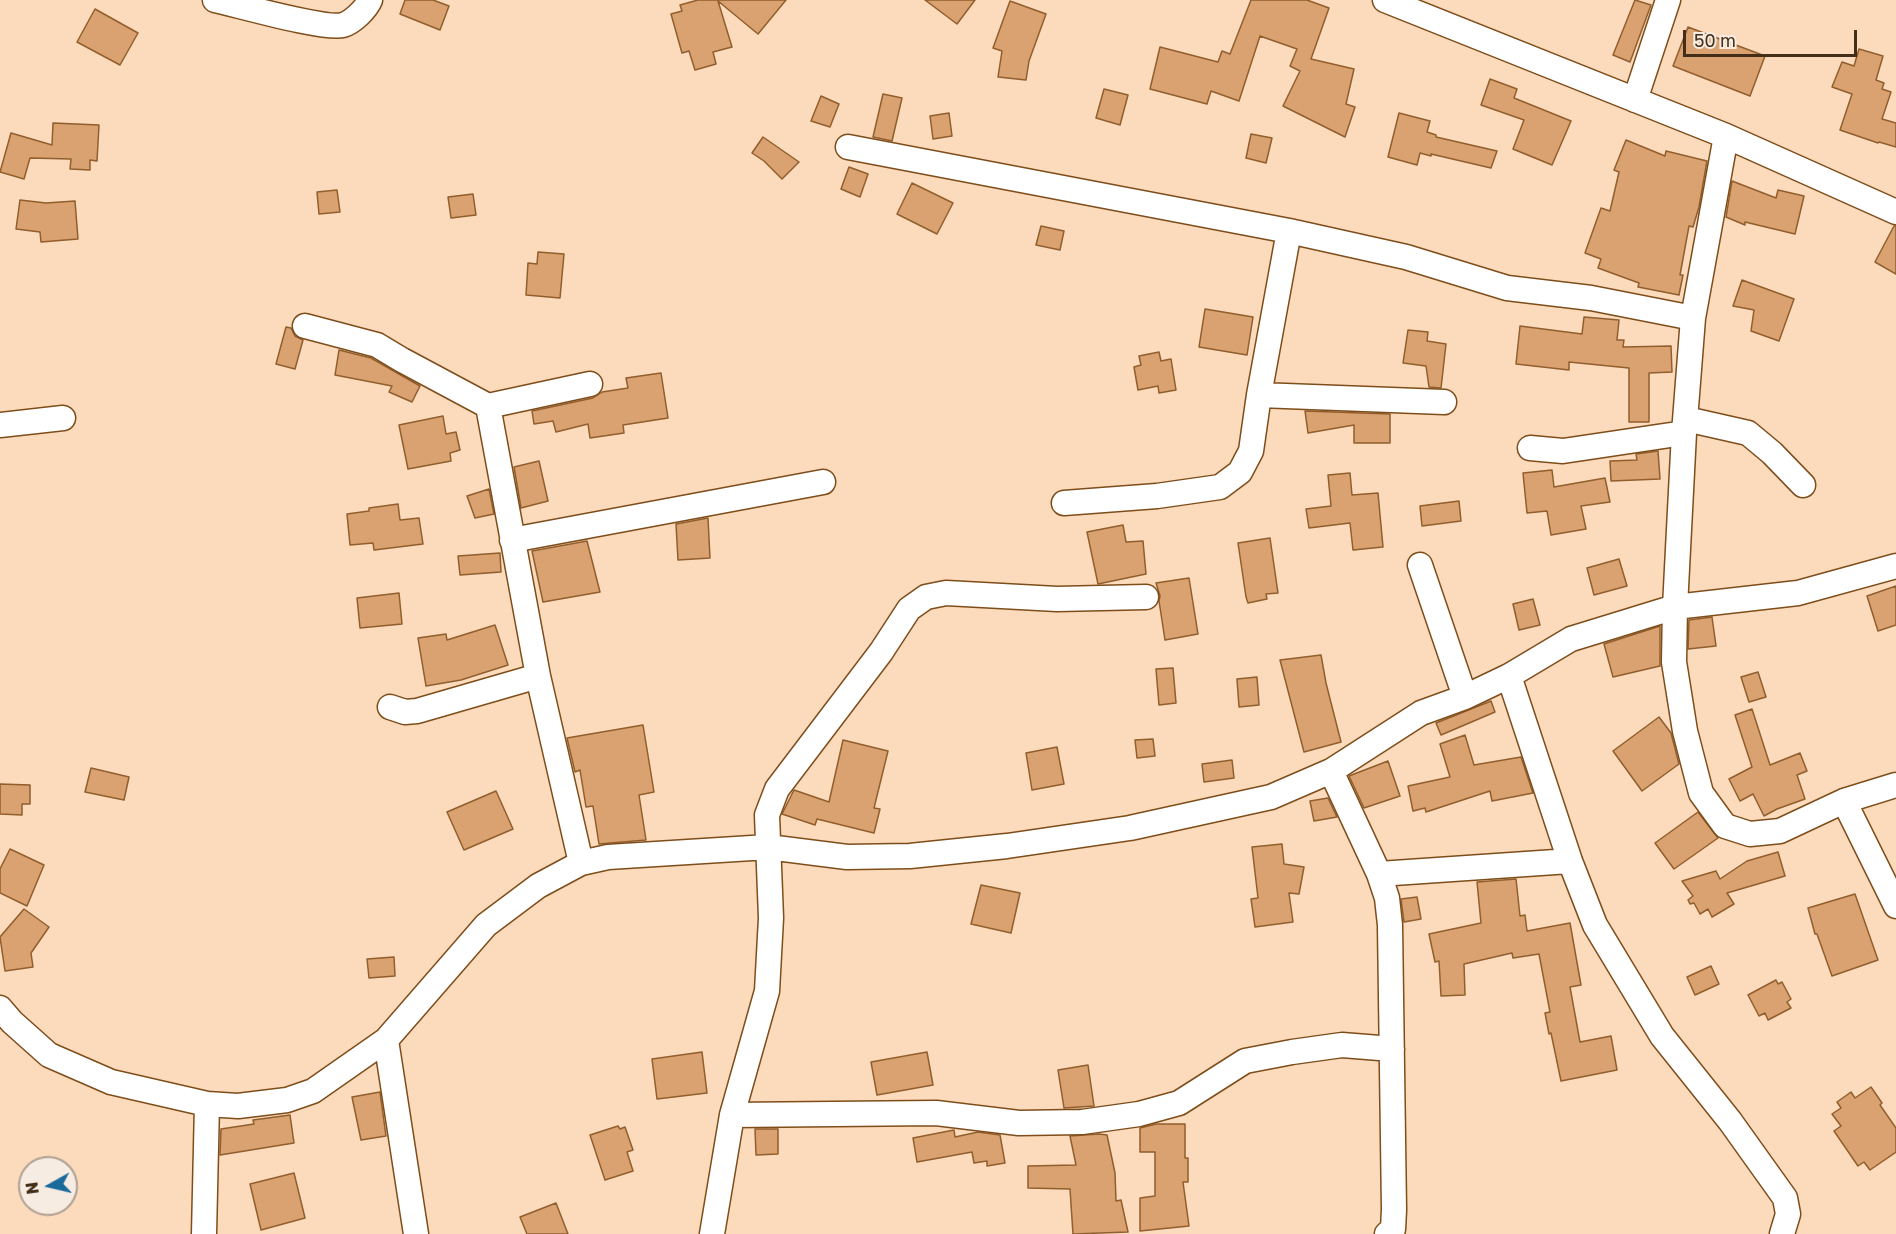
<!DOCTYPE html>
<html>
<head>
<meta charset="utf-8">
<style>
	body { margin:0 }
	#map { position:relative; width:1896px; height:1234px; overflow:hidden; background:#fcdabc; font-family:"Golos Text",sans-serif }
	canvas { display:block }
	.north { position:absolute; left:18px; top:1156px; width:60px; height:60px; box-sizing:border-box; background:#f7ece2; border:2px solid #afa092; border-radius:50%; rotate:262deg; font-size:16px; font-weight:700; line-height:24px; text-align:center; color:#442e19 }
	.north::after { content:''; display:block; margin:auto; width:21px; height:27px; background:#1b6a9c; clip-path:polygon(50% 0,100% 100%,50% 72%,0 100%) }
	.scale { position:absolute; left:1683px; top:30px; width:174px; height:27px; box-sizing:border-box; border:3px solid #442e19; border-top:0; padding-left:8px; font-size:18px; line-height:21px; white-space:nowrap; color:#442e19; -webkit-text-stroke:4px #f7ece2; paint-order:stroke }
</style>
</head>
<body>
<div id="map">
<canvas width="1896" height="1234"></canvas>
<div class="north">N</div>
<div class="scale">50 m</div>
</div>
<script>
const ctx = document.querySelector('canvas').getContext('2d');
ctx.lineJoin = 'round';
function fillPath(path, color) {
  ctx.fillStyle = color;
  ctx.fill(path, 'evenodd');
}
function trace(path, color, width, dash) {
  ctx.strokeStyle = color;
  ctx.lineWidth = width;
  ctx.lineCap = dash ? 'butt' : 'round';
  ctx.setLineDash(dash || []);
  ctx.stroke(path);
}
const building = new Path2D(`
	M405 0H433L449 6 440 30 400 14Z
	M698 0H786L758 34 718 1 732 47 713 52 716 64 695 70 689 51 682 53 671 14 682 11 680 5Z
	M925 0H975L957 24Z
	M1251 0H1307L1329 8 1311 59 1354 69 1346 104 1355 107 1345 137 1283 106 1300 71 1290 66 1297 49 1260 36 1239 101 1211 91 1207 104 1150 89 1160 47 1218 62 1222 51 1230 54Z
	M1635 0 1651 5 1630 62 1613 55Z
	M1010 1 1046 14 1029 61 1026 80 998 77 1002 51 993 48Z
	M95 9 138 33 120 65 77 42Z
	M1688 27 1765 56 1750 96 1673 66Z
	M1859 49 1883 56 1876 80 1884 83 1882 89 1891 92 1882 119 1896 123V147L1879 142 1878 143 1840 130 1852 94 1832 87 1842 62 1854 66Z
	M1490 79 1517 89 1514 98 1571 121 1552 165 1513 149 1524 120 1481 105Z
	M1104 89 1128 95 1120 125 1096 118Z
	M883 94 902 98 892 141 873 137Z
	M821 96 839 104 830 127 811 121Z
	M949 113 952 136 933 139 930 116Z
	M1399 113 1430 121 1427 132 1436 135V137L1497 151 1491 168 1431 154V156L1420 153 1417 165 1388 157Z
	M53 123 99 125 97 161 90 160V170L70 169 71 159 30 158 24 179 0 172 11 133 52 145Z
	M1251 134 1272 138 1266 163 1246 158Z
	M763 137 799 162 782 179 764 161 752 153Z
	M1626 140 1665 156 1666 151 1707 161 1699 207 1693 227 1689 226 1680 275H1683L1679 295 1638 287 1639 283 1598 268 1601 259 1585 253 1601 208 1610 211 1619 172 1614 170Z
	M849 167 868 174 860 197 841 189Z
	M1732 181 1776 198 1778 190 1804 196 1795 234 1745 222V225L1726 217Z
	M912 183 953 203 937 234 897 214Z
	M337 190 340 212 319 214 317 192Z
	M473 194 476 215 451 218 448 197Z
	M20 200 46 203 75 201 78 239 41 242 40 232 16 229Z
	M1041 226 1064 231 1060 250 1036 245Z
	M1894 226H1896V274L1875 262Z
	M538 252 564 254 560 298 526 295 528 263 537 264Z
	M1742 280 1794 299 1779 341 1751 331 1754 310 1733 306Z
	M1205 309 1253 317 1247 355 1199 347Z
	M1584 317 1619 320 1617 340H1624L1623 347 1671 346 1672 372 1649 373V422H1629V368L1569 362V370L1516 364 1520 326 1582 334Z
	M286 327 291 328 295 336 303 340 295 369 276 364Z
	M1408 330 1428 332 1427 341 1446 344 1441 388 1429 387 1426 366 1403 363Z
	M339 350 371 358 420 386 412 402 389 392 392 386 335 375Z
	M1159 352 1161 361 1171 359 1176 390 1159 393 1158 386 1138 390 1134 367 1141 365 1139 356Z
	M661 373 668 418 623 425 624 433 590 438 588 424 556 432 553 421 534 424 532 411 593 398 602 392 628 388 626 378Z
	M1305 411 1390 414V443H1354V425L1308 433Z
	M443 416 446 434 456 432 460 450 450 453 451 461 408 469 399 425Z
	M1658 451 1660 479 1611 481 1610 461 1637 460 1636 454Z
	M539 461 548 501 521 508 514 467Z
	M1552 470 1554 487 1605 478 1610 502 1581 506 1586 529 1551 535 1547 511 1527 513 1523 473Z
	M1350 473 1352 495 1378 493 1383 547 1353 550 1350 523 1309 528 1306 509 1331 506 1328 475Z
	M489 489 494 514 475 518 467 496Z
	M1459 501 1461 521 1422 526 1420 506Z
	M398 504 400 520 419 518 423 544 374 550 373 543 350 545 347 514 369 511V508Z
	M708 518 710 558 678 560 676 524Z
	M1123 525 1126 542 1143 541 1146 574 1098 584 1087 532Z
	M1270 538 1278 593 1266 594 1267 599 1248 603 1246 597 1238 543Z
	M587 541 600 592 543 602 532 551Z
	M500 553 501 572 460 575 458 556Z
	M1619 559 1627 586 1594 595 1587 568Z
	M1189 578 1198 634 1165 640 1159 601 1160 596 1156 583Z
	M1896 586V625L1878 631 1867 596Z
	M399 593 402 624 360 628 357 598Z
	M1533 599 1540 625 1519 630 1513 604Z
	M1712 617 1716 646 1688 649 1689 620Z
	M495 625 508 665 461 680 426 686 418 638 446 634 447 640Z
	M1660 626V666L1613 677 1604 644Z
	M1321 655 1326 683 1341 742 1304 752 1280 660Z
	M1173 668 1176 703 1159 705 1156 669Z
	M1758 672 1766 697 1749 702 1741 677Z
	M1257 677 1259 705 1239 707 1237 679Z
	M1491 701 1495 712 1441 735 1436 723Z
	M1752 709 1770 765 1800 753 1807 771 1797 775 1805 799 1777 809 1764 816 1753 794 1740 801 1729 779 1752 767 1735 715Z
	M1659 717 1671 733 1679 764 1642 791 1613 751Z
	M643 725 654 792 639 795 646 840 599 844 593 806 586 807 580 770 575 772 567 738Z
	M1465 735 1474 765 1521 757 1533 793 1492 801 1490 791 1426 812 1425 808 1413 811 1408 786 1450 777 1440 744Z
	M1153 739 1155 756 1137 758 1135 740Z
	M843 740 888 751 874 808 880 809 874 833 817 819 815 825 782 814 794 790 829 802Z
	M1057 747 1064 784 1032 790 1026 753Z
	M1232 760 1234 778 1204 782 1202 764Z
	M1388 761 1400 796 1364 808 1349 776Z
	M91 768 129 777 124 800 85 792Z
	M0 784 30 785V804H22V815L0 814Z
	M496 791 513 829 464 850 447 812Z
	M1328 798 1337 817 1314 821 1310 801Z
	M1698 812 1718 838 1674 869 1655 843Z
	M1282 844 1284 864 1304 867 1299 894 1289 893 1293 922 1255 927 1251 899 1258 898 1252 847Z
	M10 849 44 865 27 906 0 893V869Z
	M1778 852 1785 876 1727 893 1734 904 1712 917 1708 909 1700 914 1694 903 1690 904 1688 900 1693 896 1682 881 1716 871 1720 879 1747 861Z
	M1516 879 1520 916 1525 915 1527 931 1570 923 1581 985 1570 987 1580 1042 1611 1036 1617 1070 1561 1081 1551 1033 1549 1034 1545 1013 1550 1012 1539 954 1513 958 1512 953 1464 964 1465 995 1441 996 1439 961 1435 962 1429 934 1481 923 1477 882Z
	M981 885 1020 893 1011 933 971 924Z
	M1855 894 1878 960 1832 976 1817 934H1815L1808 908Z
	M1417 897 1421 919 1404 922 1401 899Z
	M24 909 49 927 31 953 33 967 5 971 0 937Z
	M394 957 395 976 369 978 367 959Z
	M1711 966 1719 984 1695 995 1687 977Z
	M1776 980 1778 984 1782 982 1791 999 1787 1002 1791 1008 1768 1020 1765 1013 1759 1016 1748 995Z
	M702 1052 707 1093 657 1099 652 1059Z
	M927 1052 933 1085 877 1095 871 1062Z
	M1088 1065 1094 1106 1064 1108 1058 1070Z
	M1871 1087 1882 1103 1880 1105 1896 1128V1152L1870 1170 1864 1162 1858 1166 1834 1131 1841 1126 1832 1114 1841 1108 1837 1102 1851 1092 1855 1098Z
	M380 1092 386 1136 361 1140 352 1097Z
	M290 1115 294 1143 220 1155 221 1129 254 1124 253 1120Z
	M1156 1124H1185V1158H1188V1182H1183L1189 1226 1140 1231V1198L1155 1196V1152H1140V1128Z
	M618 1126 620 1129 625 1127 633 1150 627 1152 633 1171 605 1180 590 1135Z
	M755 1129H778V1154L756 1155Z
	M954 1130 955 1137 978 1132 1000 1135 1005 1163 987 1166V1161L974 1163 972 1152 917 1162 913 1138Z
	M1099 1134 1107 1135 1115 1173 1116 1201 1121 1200 1128 1232 1073 1234 1070 1189 1028 1188V1166L1076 1165 1070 1136Z
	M294 1173 305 1218 261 1230 250 1184Z
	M556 1203 568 1234H527L520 1217Z`);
fillPath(building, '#daa271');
trace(building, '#915e2d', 1.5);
const minor = new Path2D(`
	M215 0C238 5 325 30 343 25 353 22 366 9 370 0
	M1385 0 1726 136 1896 212
	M1635 100 1668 0
	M1726 136 1693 318 1684 433 1675 607 1674 662 1685 731 1701 793 1725 826 1750 834 1780 831 1844 801 1896 785
	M848 147 1289 231 1406 257 1507 288 1591 298 1693 318
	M305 326 377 345 402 360 488 406
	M1259 395 1444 402
	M1686 419 1748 433 1772 453 1803 485
	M0 425 63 418
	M1530 448 1563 451 1684 433
	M1064 503 1157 496 1220 487 1240 472 1251 451 1259 395 1289 231
	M512 540 823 482
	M1420 565 1465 697
	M1509 676 1570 861 1595 925 1662 1036 1730 1121 1785 1198 1788 1214 1782 1234
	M390 707 405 712 417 711 538 676
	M1331 771 1379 874 1387 898 1390 925 1394 1210 1393 1229 1387 1234
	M1844 801 1896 906
	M581 863 538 676 488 406 590 384
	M1379 874 1570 861
	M0 1008 12 1022 49 1055 111 1082 207 1104 238 1106 287 1100 313 1091 386 1040 486 925 538 886 581 863 608 857 768 847 847 857 910 856 1007 846 1130 828 1271 797 1331 771 1421 713 1465 697 1509 676 1571 639 1675 607 1798 593 1896 566
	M386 1040 416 1234
	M732 1115 936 1113 1019 1123 1082 1122 1139 1114 1179 1103 1245 1061 1292 1052 1342 1045 1392 1049
	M204 1234 207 1104
	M712 1234 732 1115 767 991 771 918 767 815 777 789 881 652 909 609 926 597 946 593 1057 599 1146 597`);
trace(minor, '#7e4d1a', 27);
trace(minor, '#fff', 24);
</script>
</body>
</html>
